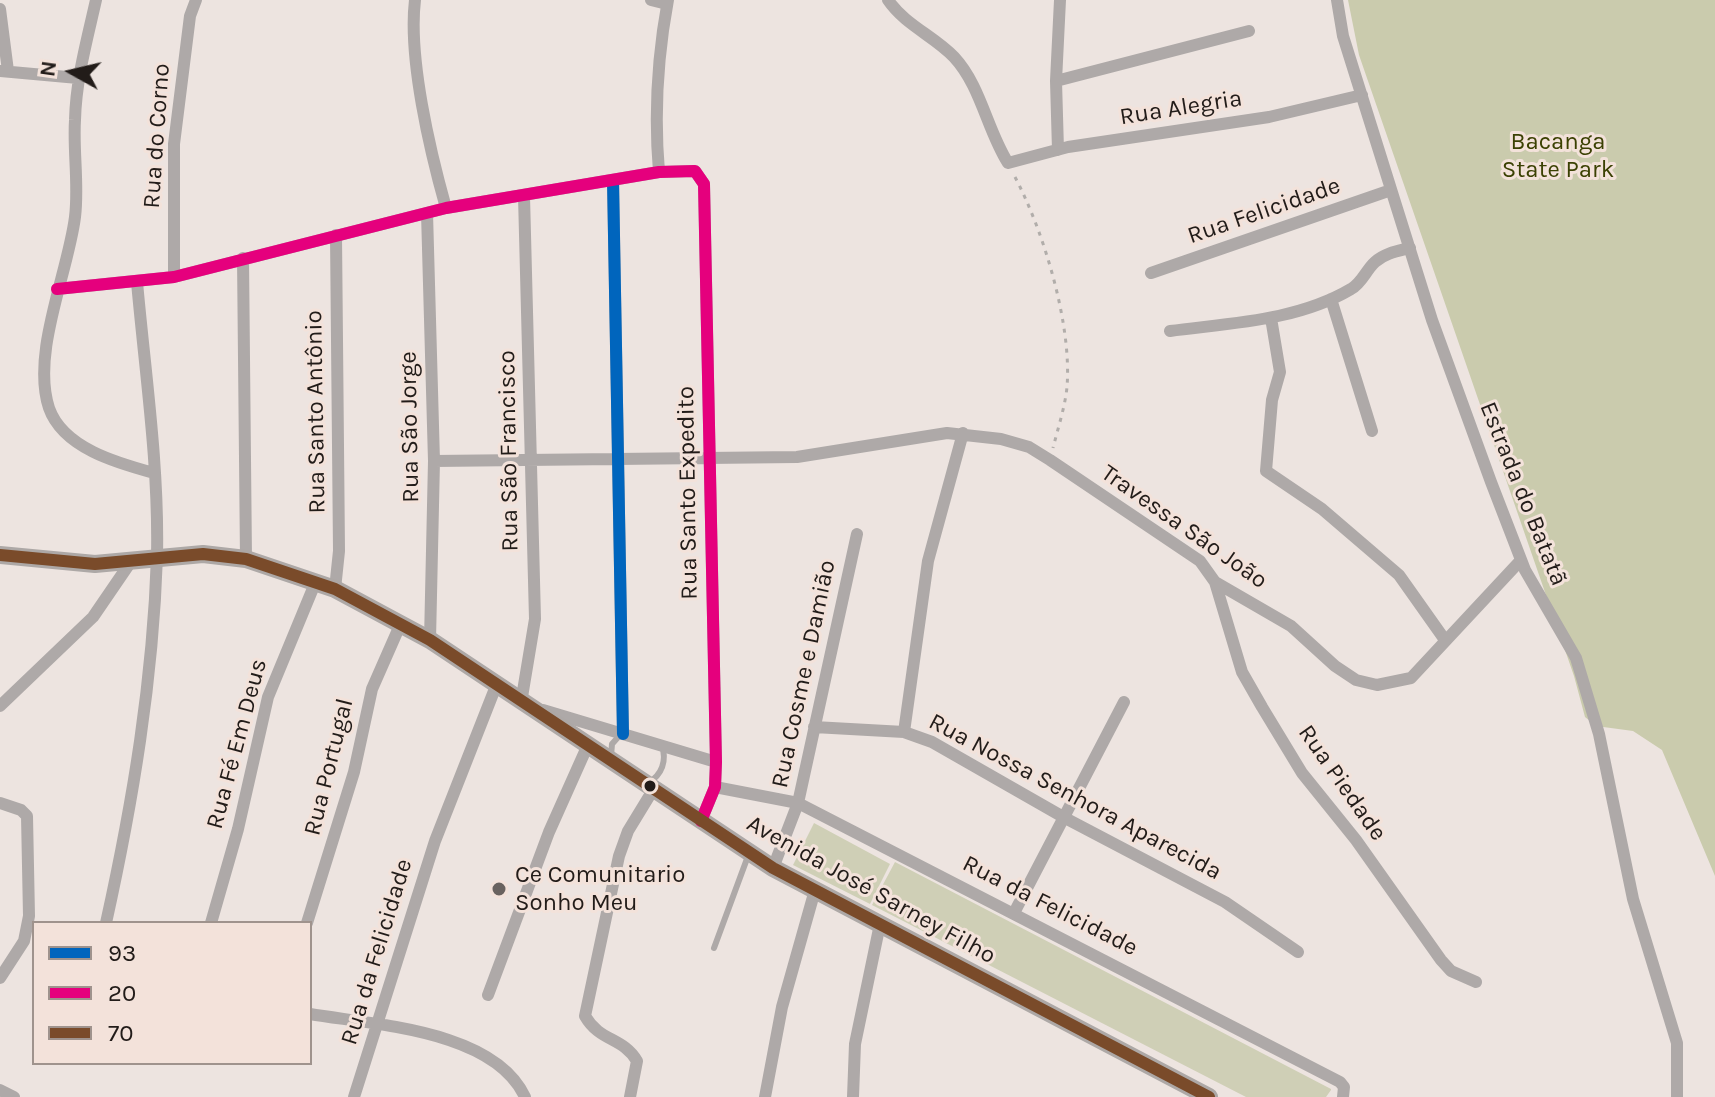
<!DOCTYPE html>
<html>
<head>
<meta charset="utf-8">
<style>
	body { margin:0 }
	#map { position:relative; width:1715px; height:1097px; overflow:hidden; background:#ede4e0; font-family:Karla,sans-serif }
	canvas { display:block }
	.legend { position:absolute; left:32px; top:921px; width:280px; height:144px; box-sizing:border-box; background:#f3e2da; border:2px solid #9f938d; margin:0; padding:10px 14px; list-style:none; font-size:24px; color:#221c19 }
	.legend li { display:flex; align-items:center; gap:16px; height:40px }
	.legend b { width:40px; border:2px solid #9f938d }
	.north { position:absolute; left:32px; top:32px; width:80px; height:80px; -webkit-text-stroke:6px #f3e2da; paint-order:stroke; rotate:278deg; font-size:22px; font-weight:700; line-height:32px; text-align:center; color:#221c19 }
	.north::after { content:''; display:block; margin:auto; width:28px; height:36px; background:#221c19; clip-path:polygon(50% 0,100% 100%,50% 72%,0 100%) }
</style>
</head>
<body>
<div id="map">
<canvas width="1715" height="1097"></canvas>
<ul class="legend">
<li><b style="height:10px;background:#0065bd"></b>93</li>
<li><b style="height:10px;background:#e5007d"></b>20</li>
<li><b style="height:10px;background:#7a4b2a"></b>70</li>
</ul>
<div class="north">N</div>
</div>
<script>
const ctx = document.querySelector('canvas').getContext('2d');
ctx.lineJoin = 'round';
function fillPath(path, color) {
  ctx.fillStyle = color;
  ctx.fill(path, 'evenodd');
}
function trace(path, color, width, dash) {
  ctx.strokeStyle = color;
  ctx.lineWidth = width;
  ctx.lineCap = dash ? 'butt' : 'round';
  ctx.setLineDash(dash || []);
  ctx.stroke(path);
}
function write(font, color, halo, rows, align = 'center') {
  ctx.font = font + ' Karla,sans-serif';
  ctx.lineWidth = 6;
  ctx.setLineDash([]);
  ctx.textBaseline = 'middle';
  ctx.strokeStyle = halo;
  ctx.fillStyle = color;
  for (const [text, x, y, turn = 0] of rows) {
    ctx.save();
    ctx.translate(x, y);
    ctx.rotate((+turn || 0) * Math.PI / 180);
    ctx.textAlign = isNaN(turn) ? turn : align;
    if (halo) ctx.strokeText(text, 0, 0);
    ctx.fillText(text, 0, 0);
    ctx.restore();
  }
}
fillPath(new Path2D(`
	M814 823 890 864 870 904 793 865Z
	M895 862 1331 1089V1090L1326 1097H1246L872 905Z`), '#cfcfb6');
fillPath(new Path2D(`
	M1348 0H1715V876L1662 750 1633 731 1596 726 1585 717 1574 676 1359 55Z`), '#cacbad');
trace(new Path2D(`
	M1015 177C1044 232 1072 325 1067 387 1065 407 1058 428 1053 448`), '#b1adaa', 3, [4, 6]);
trace(new Path2D(`
	M611 756 612 744 620 735
	M648 783C662 775 667 761 662 745
	M714 948 748 856`), '#aea9a8', 6);
trace(new Path2D(`
	M96 0C87 40 76 79 75 120 73 152 79 185 75 217 68 273 31 353 49 408 63 448 117 463 154 473
	M415 0C408 58 430 151 446 208
	M651 0 667 4
	M888 0C905 25 934 36 954 57 981 86 987 130 1008 163L1068 147 1269 117 1362 95
	M1337 0 1343 36 1432 320 1491 482 1525 570 1576 658 1599 734 1633 899 1677 1043V1097
	M0 9 8 71
	M0 71 78 78
	M1056 81 1249 31
	M1058 150 1056 81 1060 0
	M659 172C654 113 657 59 668 0
	M613 180 623 734
	M524 196 535 619 521 703 525 704
	M427 213 434 461 430 640
	M243 258 246 559
	M1151 273 1391 190
	M174 277V144L190 16 196 0
	M57 289 174 277 446 208 659 172 695 171 704 184 716 762 715 787 701 821
	M1331 299 1372 431
	M1271 318 1280 372 1272 400 1266 471 1322 509 1399 575 1445 640
	M1170 331C1230 323 1297 321 1351 289 1362 283 1366 270 1375 262 1385 253 1398 251 1410 248
	M434 461 797 457 947 433 1001 439 1029 447 1050 460 1200 561 1215 582 1291 626 1335 666 1356 680 1377 685 1411 678 1521 560
	M1215 582 1242 672 1262 707 1302 773 1356 840 1441 960 1451 971 1476 982
	M335 589 339 551 336 235
	M0 706 93 617 132 560
	M543 710 716 762
	M814 727 904 732 932 742 1065 818 1225 902 1298 952
	M904 732 928 561 963 433
	M715 787 798 803 1340 1082 1344 1087 1343 1097
	M0 803 21 810 27 816 29 916 24 941 0 978
	M773 868 798 803 857 534
	M1014 913 1124 702
	M106 923C133 801 153 680 157 556 159 465 145 372 137 282
	M211 923 238 829 268 697 316 581
	M307 923 354 772 372 689 401 623
	M488 995 549 832 587 747
	M310 1014C375 1025 494 1030 525 1097
	M0 1090 14 1097
	M354 1097 435 841 496 686
	M630 1097 637 1061C623 1037 600 1042 585 1016L619 856 628 831 653 790
	M765 1097 782 1007 815 890
	M853 1097 855 1044 880 924`), '#aea9a8', 12);
trace(new Path2D(`
	M0 555 95 564 203 554 246 559 335 589 430 640 773 868 1209 1097`), '#ada8a6', 18);
trace(new Path2D(`
	M613 180 623 734`), '#0065bd', 12);
trace(new Path2D(`
	M57 289 174 277 446 208 659 172 695 171 704 184 716 762 715 787 701 821`), '#e5007d', 12);
trace(new Path2D(`
	M0 555 95 564 203 554 246 559 335 589 430 640 773 868 1209 1097`), '#7a4b2a', 12);
for (const [x, y, r, color] of [
	[650,786,7,"#221c19"],
	[499,889,8,"#69625f"]
]) {
  const dot = new Path2D();
  dot.arc(x, y, r, 0, 2 * Math.PI);
  ctx.fillStyle = color;
  ctx.fill(dot);
  trace(dot, '#f3e2da', 3);
}
write('24px', '#221c19', '#f3e2da', [
	["Rua Alegria",1181,108,-9],
	["Rua do Corno",157,136,-86],
	["Rua Felicidade",1264,211,-19],
	["Rua Santo Antônio",316,412,-91],
	["Rua São Jorge",410,427,-91],
	["Rua São Francisco",509,451,-91],
	["Rua Santo Expedito",688,493,-91],
	["Estrada do Batatã",1523,494,68],
	["Travessa São João",1184,527,35],
	["Rua Cosme e Damião",804,674,-78],
	["Rua Fé Em Deus",237,744,-75],
	["Rua Portugal",329,767,-76],
	["Rua Piedade",1342,783,55],
	["Rua Nossa Senhora Aparecida",1075,797,28],
	["Avenida José Sarney Filho",871,890,29],
	["Rua da Felicidade",1050,906,27],
	["Rua da Felicidade",377,952,-73]
]);
write('24px', '#3b4103', '#f3e2da', [
	["Bacanga",1558,142],
	["State Park",1558,170]
]);
write('24px', '#221c19', '#f3e2da', [
	["Ce Comunitario",515,875],
	["Sonho Meu",515,903]
], 'left');
</script>
</body>
</html>
